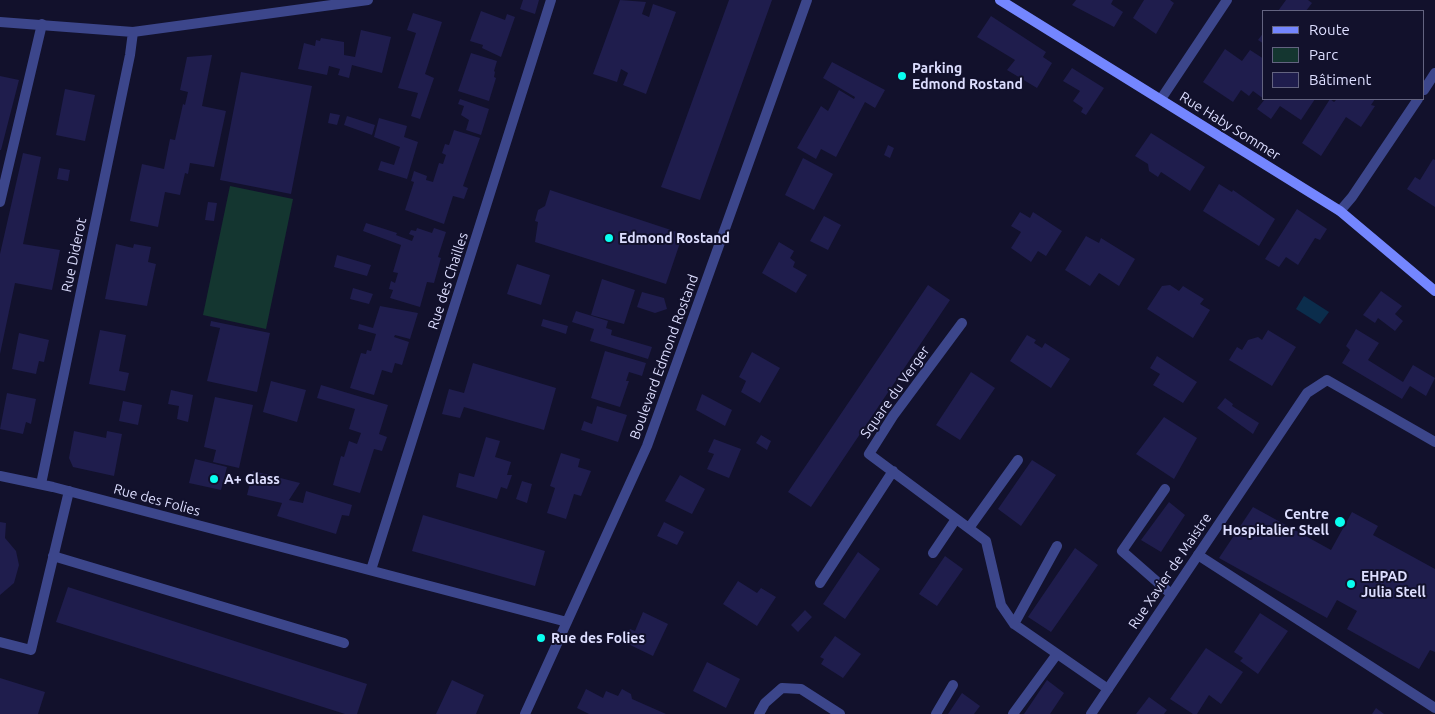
<!DOCTYPE html>
<html>
<head>
<meta charset="utf-8">
<style>
	body { margin:0 }
	#map { position:relative; width:1435px; height:714px; overflow:hidden; background:#12112c; font-family:Ubuntu,sans-serif }
	canvas { display:block }
	.legend { position:absolute; left:1262px; top:10px; width:162px; height:90px; box-sizing:border-box; background:#12112c; border:1px solid #636380; margin:0; padding:6px 9px; list-style:none; font-size:15px; color:#dddeff }
	.legend li { display:flex; align-items:center; gap:10px; height:25px }
	.legend b { width:25px; border:1px solid #636380 }
</style>
</head>
<body>
<div id="map">
<canvas width="1435" height="714"></canvas>
<ul class="legend">
<li><b style="height:6px;background:#7486ff"></b>Route</li>
<li><b style="height:14px;background:#143630"></b>Parc</li>
<li><b style="height:14px;background:#1f1d4d"></b>Bâtiment</li>
</ul>
</div>
<script>
const ctx = document.querySelector('canvas').getContext('2d');
ctx.lineJoin = 'round';
function fillPath(path, color) {
  ctx.fillStyle = color;
  ctx.fill(path, 'evenodd');
}
function trace(path, color, width, dash) {
  ctx.strokeStyle = color;
  ctx.lineWidth = width;
  ctx.lineCap = dash ? 'butt' : 'round';
  ctx.setLineDash(dash || []);
  ctx.stroke(path);
}
function write(font, color, halo, rows, align = 'center') {
  ctx.font = font + ' Ubuntu,sans-serif';
  ctx.lineWidth = 4;
  ctx.setLineDash([]);
  ctx.textBaseline = 'middle';
  ctx.strokeStyle = halo;
  ctx.fillStyle = color;
  for (const [text, x, y, turn = 0] of rows) {
    ctx.save();
    ctx.translate(x, y);
    ctx.rotate((+turn || 0) * Math.PI / 180);
    ctx.textAlign = isNaN(turn) ? turn : align;
    if (halo) ctx.strokeText(text, 0, 0);
    ctx.fillText(text, 0, 0);
    ctx.restore();
  }
}
fillPath(new Path2D(`
	M230 186 293 199 266 329 203 315Z`), '#143630');
fillPath(new Path2D(`
	M1304 296 1329 312 1320 324 1296 309Z`), '#0b2d4c');
fillPath(new Path2D(`
	M523 0H539L535 14 520 9Z
	M620 0 646 2 642 14 649 17 653 4 676 12 646 94 623 85 628 73 621 69 617 82 593 74Z
	M729 0H772L700 200 661 187Z
	M1076 0H1113L1111 4 1123 12 1114 27 1072 5Z
	M1144 0H1170L1174 3 1156 34 1133 18Z
	M1286 0H1308L1312 3 1306 11H1278Z
	M481 11 505 20 507 14 515 17 501 57 482 48 483 45 470 41Z
	M413 13 442 22 425 74 434 78 420 119 411 116 418 93 398 88 416 33 407 30Z
	M991 16 1046 52 1043 57 1052 63 1037 88 1007 70 1015 60 977 37Z
	M361 30 391 37 382 73 352 65 349 78 338 75 340 69 329 66 327 75 298 69 304 43 315 46 316 40 320 41 321 38 344 42V55L355 57Z
	M1264 32V44L1258 40Z
	M1225 49 1242 61 1250 50 1264 59V99L1253 91 1249 96 1241 90 1233 102 1203 82Z
	M471 53 497 61 494 71 495 72 494 77 496 78 489 101 458 91Z
	M212 55 202 106 226 111 214 167 190 163 188 174 185 173 180 195 165 192 158 227 130 221 142 164 164 169 170 139 175 140 183 104 185 105 188 92 180 90 187 57Z
	M832 62 885 90 875 108 865 102 836 157 821 149 816 159 797 148 821 106 828 111 839 90 854 99 855 97 823 78Z
	M1072 68 1104 88 1086 115 1081 112 1083 108 1073 101 1080 91 1063 81Z
	M241 72 312 86 291 194 220 180Z
	M0 76 19 80 1 150H0Z
	M65 89 95 95 85 141 56 135Z
	M460 99 489 109 481 135 466 130 469 120 461 115 464 106 458 104Z
	M1265 99H1315L1301 120 1280 106 1271 119 1257 109Z
	M1330 99 1334 102 1337 99H1375L1371 105 1375 106 1361 127 1346 117 1321 156 1302 143Z
	M330 113 340 115 337 125 328 123Z
	M347 116 375 125 372 135 344 125Z
	M379 118 407 126 404 137 418 142 407 179 378 170 381 161 394 165 400 147 374 137Z
	M454 130 480 138 463 186 468 188 464 199 453 196 444 224 405 210 414 182 411 181 414 171 427 176 426 180 433 182 439 163 443 164 446 155 442 153 445 144 449 145Z
	M1151 133 1205 167 1190 191 1161 172 1158 177 1149 171 1148 164 1135 156Z
	M888 145 894 148 890 158 884 155Z
	M23 153 41 157 23 244 60 250 52 290 15 283 0 354V254Z
	M803 158 833 174 814 210 785 195Z
	M1433 159 1435 160V207L1407 189 1415 177 1420 180Z
	M59 168 70 170 68 181 57 179Z
	M1219 184 1232 192 1233 190 1275 219 1259 246 1203 211Z
	M550 190 683 234 666 284 535 242 538 222 535 221 538 210 545 206Z
	M208 202 217 203 214 221 205 220Z
	M1297 209 1327 229 1320 240 1315 238 1298 265 1286 257 1279 267 1265 259Z
	M1020 212 1030 218 1033 212 1062 231 1046 256 1038 251 1031 262 1011 248 1021 232 1011 226Z
	M824 216 841 225 828 250 810 241Z
	M366 223 397 233 396 235 412 241 414 236 409 234 411 230 416 231 417 228 432 233 434 228 446 232 438 257 441 258 434 283 427 282 420 307 390 298 393 290 389 289 391 281 395 283 398 273 393 272 401 245 363 231Z
	M1086 236 1099 243 1101 238 1135 259 1119 286 1099 273 1090 286 1065 270Z
	M779 242 794 251 790 258 795 262 793 267 807 275 796 293 762 273Z
	M116 244 133 248 134 244 151 247 148 262 156 264 147 306 105 299Z
	M337 255 371 265 367 276 334 267Z
	M517 264 550 275 541 305 507 294Z
	M602 279 635 290 624 324 591 315Z
	M928 285 950 300 811 507 788 492Z
	M1170 285 1179 291 1183 286 1204 299 1200 304 1210 310 1193 338 1147 309 1162 286Z
	M353 288 373 294 369 304 350 299Z
	M1381 291 1402 306 1395 314 1403 321 1395 331 1378 318 1375 323 1363 315Z
	M642 292 664 298 667 309 655 313 637 307Z
	M380 306 418 313 410 339 395 335 394 337 409 342 402 365 395 363 392 373 382 370 374 395 350 388 361 353 366 354 367 350 371 351 376 334 358 329 359 324 373 328Z
	M576 311 608 321 606 328 612 330 611 335 652 347 648 359 590 341 594 329 572 322Z
	M543 319 568 326 566 334 541 326Z
	M211 321 270 333 257 392 207 381 220 328 210 326Z
	M1356 329 1379 343 1368 360 1403 382 1413 365 1435 378 1426 396 1410 386 1402 399 1342 363 1350 350 1346 346Z
	M100 330 126 335 119 371 129 373 125 391 89 384Z
	M1268 330 1296 347 1272 386 1229 360 1237 347 1242 350 1248 340 1258 337 1262 340Z
	M19 333 49 340 44 362 39 361 36 374 12 369Z
	M1027 335 1036 340 1034 343 1042 348 1045 343 1070 359 1051 388 1010 361Z
	M605 351 646 363 642 376 629 372 626 381H629L620 407 591 398Z
	M752 352 780 368 760 403 741 392 746 381 739 377Z
	M1157 356 1197 382 1183 403 1153 385 1160 374 1150 368Z
	M473 363 556 388 544 430 464 407 460 418 442 414 449 389 464 393Z
	M971 372 995 388 960 440 936 425Z
	M271 381 306 390 297 422 263 412Z
	M321 385 388 405 379 434 387 437 382 451 374 449 360 493 333 485 341 456 344 457 349 441 357 444 361 433 349 429 355 409 317 398Z
	M171 390 193 395 188 422 177 419 179 406 168 404Z
	M7 393 36 399 31 424 26 422 23 434 0 429Z
	M702 394 732 410 725 426 696 410Z
	M215 397 253 405 239 468 213 462 216 450 204 447Z
	M1225 398 1233 404 1232 406 1259 423 1253 434 1217 408Z
	M123 401 142 405 138 425 119 421Z
	M597 406 627 415 618 442 581 430 584 421 592 424Z
	M1164 417 1197 438 1174 479 1136 454Z
	M74 431 106 438 107 431 122 434 114 476 73 467 69 458Z
	M761 435 771 441 767 450 756 443Z
	M486 437 500 441 495 457 511 462 507 475H512L507 489 501 487 497 499 456 487 459 473 474 477Z
	M714 439 741 449 729 478 707 469 714 454 708 452Z
	M561 453 580 459 578 467 591 471 581 496 574 494 566 519 547 513 555 488 550 486Z
	M195 459 227 467 221 490 189 483Z
	M1032 460 1056 475 1021 526 998 509Z
	M253 471 300 483 289 500 303 503 306 491 352 505 349 516 342 515 336 534 277 516 282 503 247 495Z
	M680 475 705 489 692 514 665 501Z
	M522 481 532 484 527 503 516 499Z
	M1169 502 1185 515 1161 552 1141 540Z
	M1253 507 1331 550 1352 512 1378 526 1373 535 1435 569V652L1430 650 1419 669 1347 629 1357 611 1337 600 1327 618 1219 558Z
	M423 515 545 551 535 586 412 551Z
	M0 522 6 523 5 538 16 551 19 565 14 583 0 595Z
	M664 522 684 532 677 545 657 536Z
	M1075 548 1098 565 1051 632 1028 617Z
	M858 552 880 569 845 619 823 604Z
	M945 556 963 569 937 606 919 594Z
	M738 581 757 593 761 588 776 597 757 626 723 604Z
	M68 587 367 684 357 714H345L56 622Z
	M805 610 812 617 798 632 791 625Z
	M643 612 668 624 653 656 624 642 630 629 635 631Z
	M1260 613 1288 631 1258 674 1240 661 1243 658 1234 652Z
	M835 636 861 654 843 678 821 664 824 659 820 657Z
	M1206 648 1243 672 1221 704 1209 695 1197 714H1193L1170 699Z
	M707 662 740 679 726 708 693 691Z
	M0 678 45 692 38 714H0Z
	M452 680 484 695 476 714H436Z
	M1047 680 1064 693 1050 714H1024Z
	M586 689 603 698 606 691 618 696 622 689 631 694 632 699 666 714H589L577 708Z
	M962 693 980 706 974 714H948Z
	M1149 697 1167 710 1164 714H1136Z
	M1376 708 1384 714H1372Z`), '#1f1d4d');
trace(new Path2D(`
	M1161 99 1227 0
	M0 202 42 24
	M962 323 893 416 869 454 986 541 1001 605 1014 624 1108 689
	M1165 489 1122 551 1171 594
	M969 528 1018 460
	M933 553 956 519
	M1198 555 1435 708
	M53 556 344 643
	M820 583 893 471
	M1014 624 1057 546
	M0 642 31 650 69 491
	M936 714 953 685
	M1013 714 1057 654`), '#3c468b', 10);
trace(new Path2D(`
	M0 22 133 32 368 0
	M1424 90 1435 73
	M1340 211 1352 197 1418 99
	M0 476 53 487 567 622
	M41 484 130 55 133 32
	M371 570 551 0
	M525 714 647 446 807 0
	M759 714 765 703 782 688 801 689 840 714
	M1091 714 1307 393 1327 380 1435 442`), '#3c468b', 10);
trace(new Path2D(`
	M1000 0 1340 211 1435 291`), '#7486ff', 10);
for (const [x, y, r, color] of [
	[902,76,5,"#09fff0"],
	[609,238,5,"#09fff0"],
	[214,479,5,"#09fff0"],
	[1340,522,6,"#09fff0"],
	[1351,584,5,"#09fff0"],
	[541,638,5,"#09fff0"]
]) {
  const dot = new Path2D();
  dot.arc(x, y, r, 0, 2 * Math.PI);
  ctx.fillStyle = color;
  ctx.fill(dot);
  trace(dot, '#12112c', 2);
}
write('bold 14px', '#dddeff', '#12112c', [
	["Parking",912,68],
	["Edmond Rostand",912,84],
	["Edmond Rostand",619,238],
	["A+ Glass",224,479],
	["Centre",1329,514,"right"],
	["Hospitalier Stell",1329,530,"right"],
	["EHPAD",1361,576],
	["Julia Stell",1361,592],
	["Rue des Folies",551,638]
], 'left');
write('14px', '#dddeff', '#12112c', [
	["Rue Haby Sommer",1230,126,32],
	["Rue Diderot",74,255,-78],
	["Rue des Chailles",448,281,-72],
	["Boulevard Edmond Rostand",664,357,-70],
	["Square du Verger",895,392,-55],
	["Rue des Folies",157,500,15],
	["Rue Xavier de Maistre",1170,571,-56]
]);
</script>
</body>
</html>
